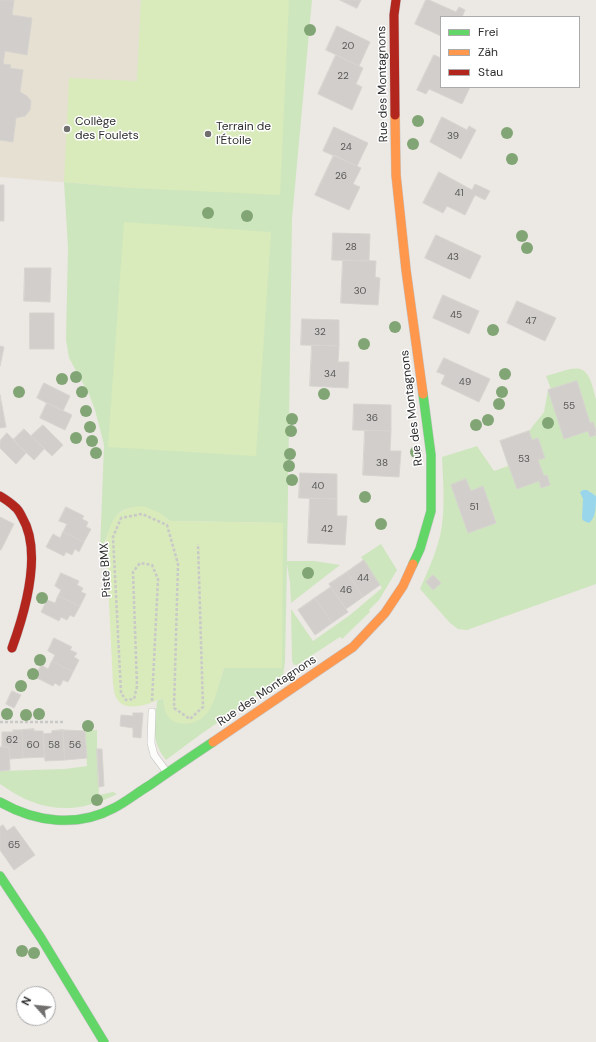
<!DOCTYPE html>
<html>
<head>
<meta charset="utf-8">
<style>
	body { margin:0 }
	#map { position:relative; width:596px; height:1042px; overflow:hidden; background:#ece8e4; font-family:"DM Sans",sans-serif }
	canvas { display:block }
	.legend { position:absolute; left:440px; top:16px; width:140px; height:72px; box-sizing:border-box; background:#fff; border:1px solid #ababab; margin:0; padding:5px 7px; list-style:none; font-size:12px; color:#2e2e2e }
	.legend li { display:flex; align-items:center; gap:8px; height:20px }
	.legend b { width:20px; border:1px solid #ababab }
	.north { position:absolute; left:16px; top:986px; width:40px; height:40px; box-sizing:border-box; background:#fff; border:1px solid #ababab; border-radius:50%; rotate:297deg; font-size:11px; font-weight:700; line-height:16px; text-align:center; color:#2e2e2e }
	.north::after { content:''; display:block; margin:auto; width:14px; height:18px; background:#706f6e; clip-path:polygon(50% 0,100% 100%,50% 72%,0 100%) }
</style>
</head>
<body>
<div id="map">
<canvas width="596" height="1042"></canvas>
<ul class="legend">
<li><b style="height:5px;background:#63d668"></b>Frei</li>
<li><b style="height:5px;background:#ff974d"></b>Zäh</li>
<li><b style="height:5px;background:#b3261e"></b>Stau</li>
</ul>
<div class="north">N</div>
</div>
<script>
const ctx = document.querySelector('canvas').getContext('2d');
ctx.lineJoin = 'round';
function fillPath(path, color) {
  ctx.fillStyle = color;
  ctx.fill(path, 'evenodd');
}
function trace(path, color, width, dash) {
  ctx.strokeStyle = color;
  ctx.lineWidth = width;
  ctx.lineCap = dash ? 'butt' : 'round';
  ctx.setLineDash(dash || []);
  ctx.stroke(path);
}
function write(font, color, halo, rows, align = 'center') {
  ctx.font = font + ' "DM Sans",sans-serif';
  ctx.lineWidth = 3;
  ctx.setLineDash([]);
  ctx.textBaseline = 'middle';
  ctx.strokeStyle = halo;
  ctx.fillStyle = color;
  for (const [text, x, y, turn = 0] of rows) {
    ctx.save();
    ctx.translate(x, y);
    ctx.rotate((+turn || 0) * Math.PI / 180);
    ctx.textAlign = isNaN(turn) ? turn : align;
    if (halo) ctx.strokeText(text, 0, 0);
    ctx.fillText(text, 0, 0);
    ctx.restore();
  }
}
fillPath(new Path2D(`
	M0 0H141L132 188 0 177Z`), '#e6e0d3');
fillPath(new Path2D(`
	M141 0H312L292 219 287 561H314L340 565 291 603 290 583 287 564 285 661 283 678 201 734 166 760C150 740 155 725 157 701L163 698 165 707 216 693 224 668 283 523 170 521C159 511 157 512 142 509 109 503 114 530 100 550L104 445 95 410 89 394 69 358 66 340 68 247 64 182 132 188Z
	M570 369C573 369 577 368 580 369 591 372 593 390 596 399V584L467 630 458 629 450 623 420 589C429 568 439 547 442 525 445 503 443 480 442 457L477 446 494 471 508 466 500 441 529 431 544 412 548 390 551 389 546 376Z
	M381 544 397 570 379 600 369 610 370 612 342 639 340 637 297 665H294L292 661 291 609 313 641 350 615 382 588 361 557Z
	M97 730V746L99 795 113 792 117 794C74 816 39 812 0 784V771L65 769 87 766 85 731Z`), '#cee6be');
fillPath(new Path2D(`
	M141 0H289L280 195 132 188 64 182 69 78 137 81Z
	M124 222 271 232 256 456 108 447Z
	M143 506 160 513 170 521 283 523 282 668H224C219 681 216 700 208 712 199 725 174 730 166 713 164 709 164 703 163 698 151 703 124 715 116 697 114 694 114 688 113 684L106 541C112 517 117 508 143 506Z`), '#d9eabb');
fillPath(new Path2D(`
	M583 490H587L596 496C596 506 596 518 589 523L584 521 582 519 583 499 580 492Z`), '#99d6ec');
const building = new Path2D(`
	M0 0H14L12 15 32 18 27 55 5 51 3 64 11 65 10 68 23 70 20 92 27 96 31 101 30 110 25 116 16 118 13 142 0 140Z
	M340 0H361L357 8Z
	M426 0H429L456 12 459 7 465 10 462 17H441V36L415 24Z
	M337 26 370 42 359 66 326 50Z
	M336 55 363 68 356 84 362 87 352 110 318 94Z
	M434 55 441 58V87H470L462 104 429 89 426 94 417 90Z
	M442 117 467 130 469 126 476 130 461 159 430 142Z
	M334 127 368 143 357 166 323 151Z
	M334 155 361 168 353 184 360 187 349 210 315 195Z
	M439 172 472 190 475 184 490 191 485 200 475 195 465 215 447 206 443 213 423 203Z
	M0 185H4V221H0Z
	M333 233 370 234 369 261 332 260Z
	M436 235 481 256 470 279 425 258Z
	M343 260 376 261 375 277 380 278 378 305 341 303Z
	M25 268H51L50 302 24 301Z
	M443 295 479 311 469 334 433 318Z
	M517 301 556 318 545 341 507 323Z
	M30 313H54V349H30Z
	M302 319 339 320V346L301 345Z
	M312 345 339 346 338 362H349L348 388 310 386Z
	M0 346 4 347 0 366Z
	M444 358 490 379 479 402 441 384 445 375 437 372Z
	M577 381 590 423 593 422 596 430V435L590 437 588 431 564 439 548 390Z
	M44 383 70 396 63 411 37 398Z
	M0 395 6 427 0 428Z
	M47 403 72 415 65 430 40 418Z
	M354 404 391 405V431L353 430Z
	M43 425 63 445 52 456 31 436Z
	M24 429 44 449 34 460 13 440Z
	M365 430 391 431 390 451H401L399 477 363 475Z
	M529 431 532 440 538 438 545 458 538 460 544 476 547 475 550 485 541 488 539 481 517 489 500 441Z
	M7 433 26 453 16 464 0 448V441Z
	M300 473 337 474V499L299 498Z
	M466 479 471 491 483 486 496 523 468 533 451 485Z
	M310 498 337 499V516H347L345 545 308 543Z
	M66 507 84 516 82 519 88 522 86 527 91 529 84 542 63 532 67 524 59 521Z
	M0 517 14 524 1 550H0Z
	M63 532 84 542 79 552 75 549 72 555 66 552 64 556 46 547 53 534 60 538Z
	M364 560 380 585 363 597 347 572Z
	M347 572 363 597 346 609 329 584Z
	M61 573 79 581 77 585 83 588 81 592 86 594 80 606 58 596 61 590 55 586Z
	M433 575 441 583 433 590 426 582Z
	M331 587 348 612 332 623 315 598Z
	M58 596 80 606 74 617 70 615 67 620 61 617 59 621 41 612 47 600 55 603Z
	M315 598 332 623 315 635 298 610Z
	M54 638 72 647 70 650 77 653 74 657 79 660 73 672 52 661 55 655 48 651Z
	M52 661 73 672 68 682 63 680 60 686 55 683 53 686 35 677 41 665 48 669Z
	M12 691 21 695 14 708 6 704Z
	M133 713H143L141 738 133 737V728L120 726 121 715 133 716Z
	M34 729V731H43L45 757 23 758 22 730Z
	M13 730H22L23 758 10 759 9 747H2V732H13Z
	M63 730 65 760 45 761 43 734 52 733V731Z
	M63 730 85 731 87 758 65 760Z
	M0 747H9L10 770 0 771Z
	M97 749H102L104 786 99 787Z
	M3 825 7 831 14 826 35 855 14 870 0 850V827Z`);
fillPath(building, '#d1cecb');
trace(building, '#d7d4d0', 1);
const lane = new Path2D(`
	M152 712 151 743 154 755 166 771`);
const fast = new Path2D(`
	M413 564 420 549 431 511V455L423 394
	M0 802C35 822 77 828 114 808 126 802 138 792 150 785 171 770 192 756 213 742
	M0 876 41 938 104 1042`);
const slow = new Path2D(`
	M395 115 396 175 406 270 423 394
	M213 742 353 647 385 613 403 586 413 564`);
const jam = new Path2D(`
	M395 115 394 15 396 0
	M0 496C5 499 11 503 15 507 18 509 20 513 22 517 43 552 25 612 12 648`);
trace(lane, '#c5c4c5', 8);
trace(fast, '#c5c4c5', 10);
trace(slow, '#c5c4c5', 10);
trace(jam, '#c5c4c5', 10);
trace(new Path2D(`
	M152 701 158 579 152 565 140 563 133 572 137 686 134 699 126 700 121 693 113 537 121 518 142 514 167 525 178 564 174 708 190 719 203 707 198 544
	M0 722H65`), '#c9c9c8', 2.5, [3, 2]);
trace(lane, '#fcfcfb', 7);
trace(fast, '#63d668', 9);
trace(slow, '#ff974d', 9);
trace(jam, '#b3261e', 9);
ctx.fillStyle = '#82a575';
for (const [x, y] of [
	[310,30],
	[418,121],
	[507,133],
	[413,144],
	[512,159],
	[208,213],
	[247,216],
	[522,236],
	[527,248],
	[395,327],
	[493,330],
	[364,344],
	[505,374],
	[76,377],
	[62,379],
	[19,392],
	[82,392],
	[502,392],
	[324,394],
	[499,404],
	[86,411],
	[292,419],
	[488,420],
	[548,423],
	[476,425],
	[90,427],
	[291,431],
	[76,438],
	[92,441],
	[416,452],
	[96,453],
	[290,454],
	[289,466],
	[292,480],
	[365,497],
	[381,524],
	[308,573],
	[42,598],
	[40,660],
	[33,674],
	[21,686],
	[7,714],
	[39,714],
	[26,715],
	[88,726],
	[97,800],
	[22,951],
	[34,953]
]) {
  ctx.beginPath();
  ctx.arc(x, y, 6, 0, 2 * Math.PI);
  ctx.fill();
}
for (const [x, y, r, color] of [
	[67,129,4,"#706f6e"],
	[208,134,4,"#706f6e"]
]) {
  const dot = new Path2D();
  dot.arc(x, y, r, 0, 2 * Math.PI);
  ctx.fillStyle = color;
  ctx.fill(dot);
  trace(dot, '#fff', 1.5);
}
write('10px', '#585857', null, [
	["20",348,46],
	["22",343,76],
	["39",453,136],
	["24",346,147],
	["26",341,176],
	["41",459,193],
	["28",351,247],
	["43",453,257],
	["30",360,291],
	["45",456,315],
	["47",531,321],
	["32",320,332],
	["34",330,374],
	["49",465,382],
	["55",569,406],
	["36",372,418],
	["53",524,459],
	["38",382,463],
	["40",318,486],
	["51",474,507],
	["42",327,529],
	["44",363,578],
	["46",346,590],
	["62",12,740],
	["60",33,745],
	["58",54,745],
	["56",75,745],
	["65",14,845]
]);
write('12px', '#2e2e2e', '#fff', [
	["Rue des Montagnons",383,84,-91],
	["Rue des Montagnons",412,408,-97],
	["Piste BMX",106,570,-93],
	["Rue des Montagnons",267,691,-34]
]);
write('12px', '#2e2e2e', '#fff', [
	["Collège",75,122],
	["des Foulets",75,136],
	["Terrain de",216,127],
	["l'Étoile",216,141]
], 'left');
</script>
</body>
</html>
